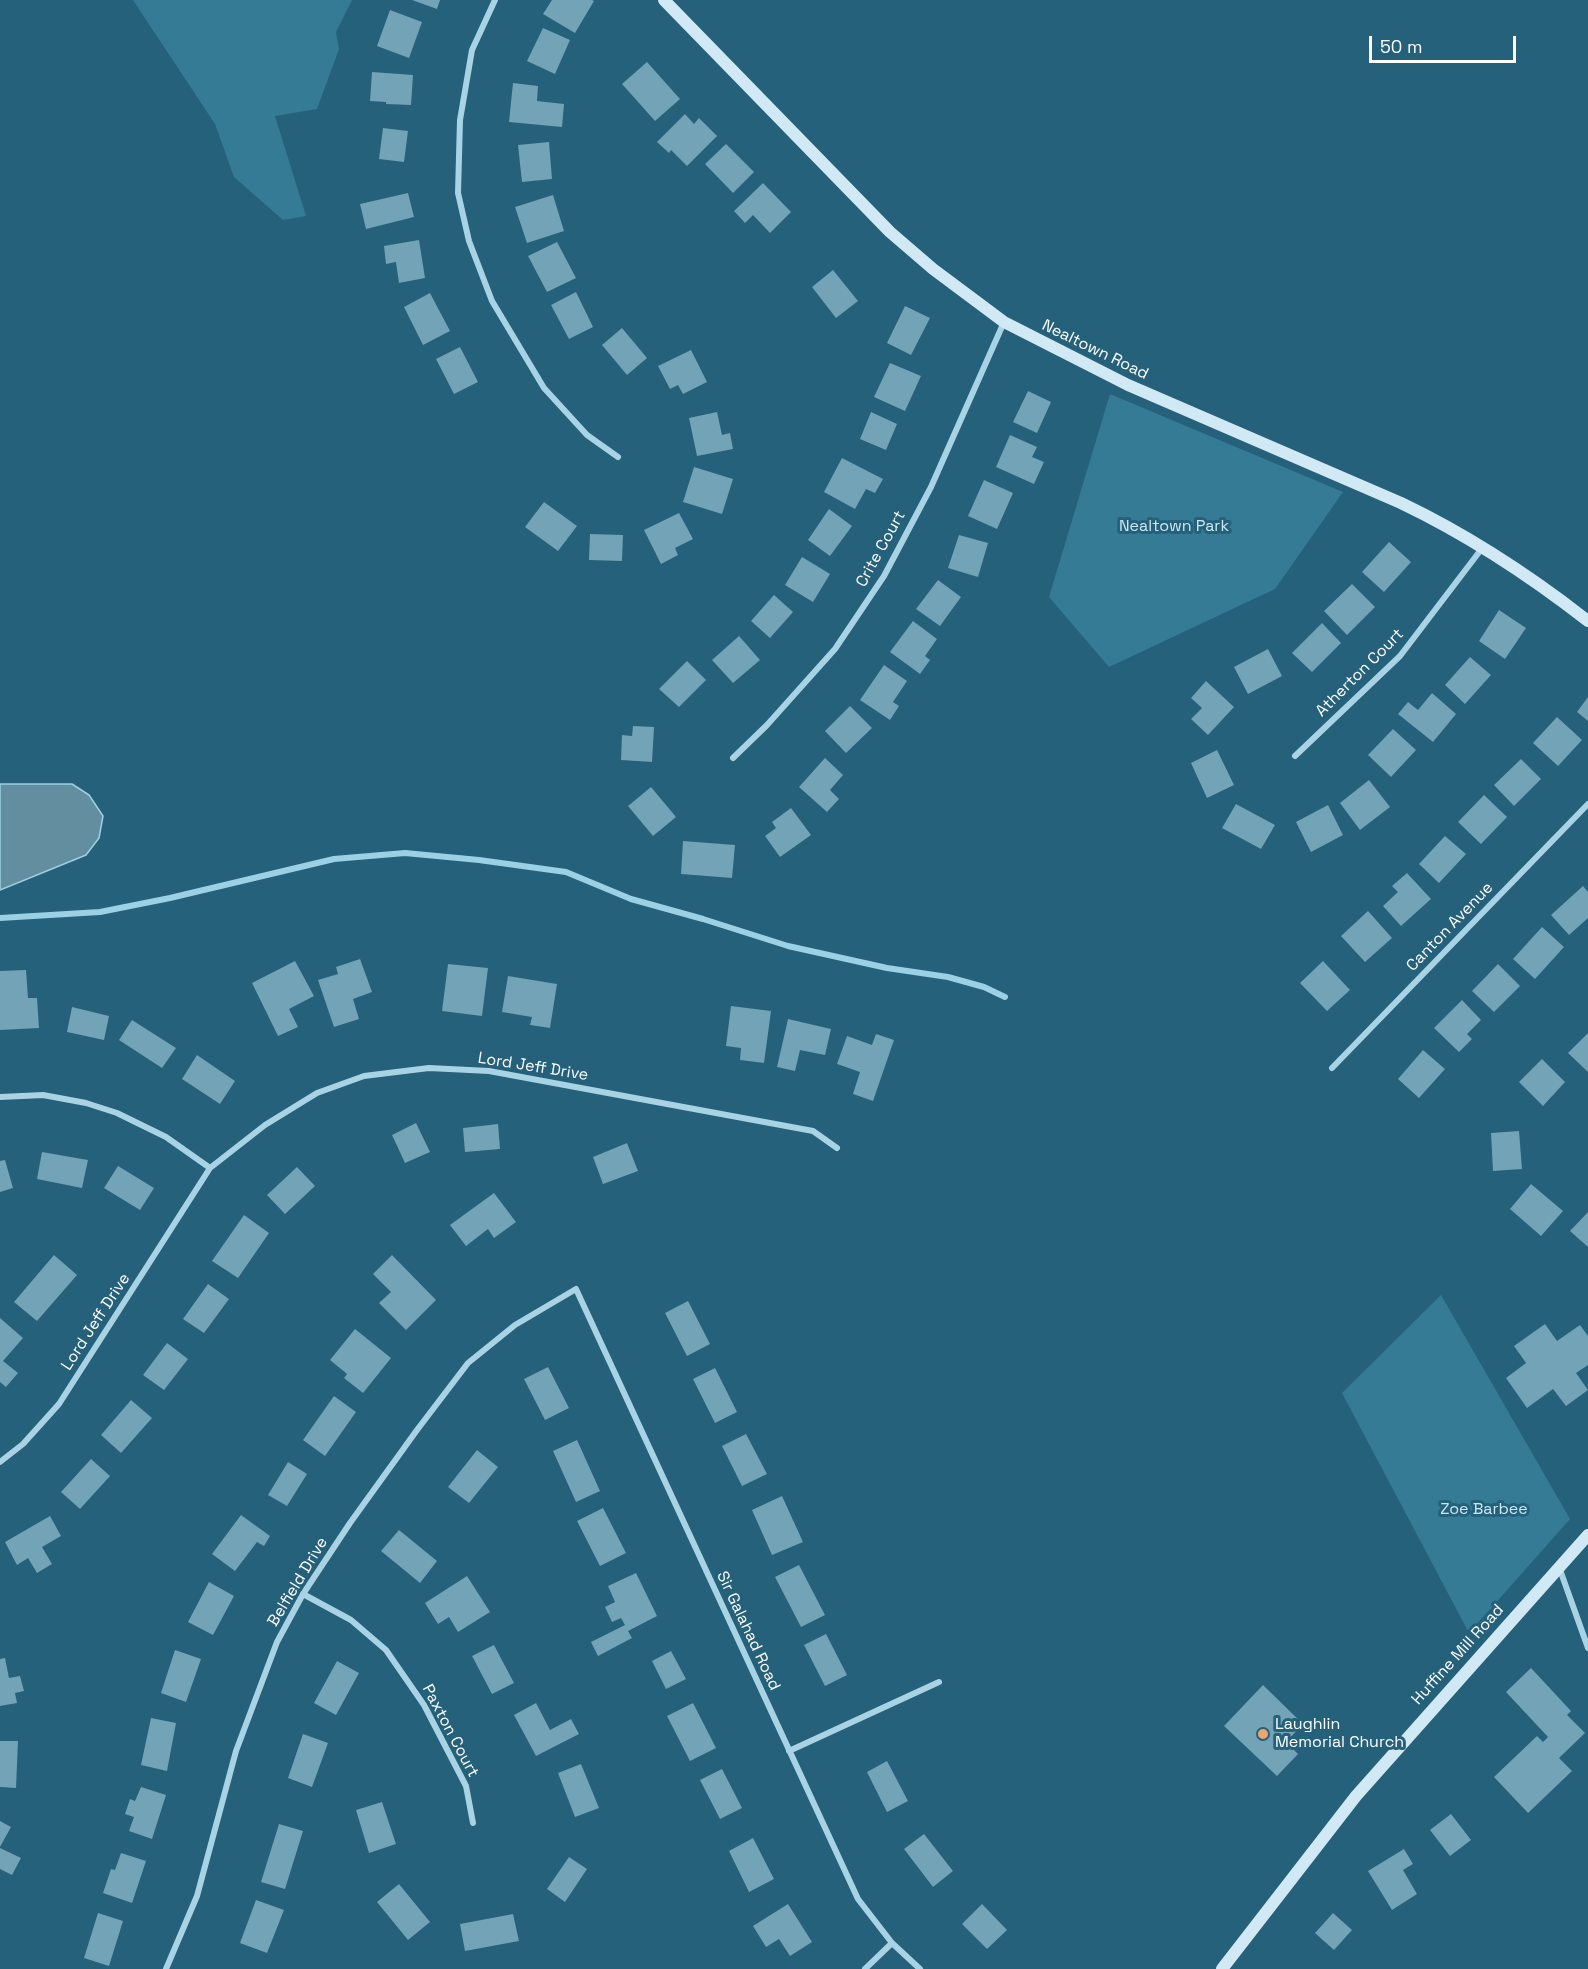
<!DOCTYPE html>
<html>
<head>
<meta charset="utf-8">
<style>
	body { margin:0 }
	#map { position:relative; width:1588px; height:1969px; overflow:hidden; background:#25617a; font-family:"Space Grotesk",sans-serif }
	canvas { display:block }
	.scale { position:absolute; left:1369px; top:36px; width:147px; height:27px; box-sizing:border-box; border:3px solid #fff; border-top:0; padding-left:8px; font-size:18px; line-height:21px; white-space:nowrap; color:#fff; -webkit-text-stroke:4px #25617a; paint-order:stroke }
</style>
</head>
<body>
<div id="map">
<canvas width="1588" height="1969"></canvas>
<div class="scale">50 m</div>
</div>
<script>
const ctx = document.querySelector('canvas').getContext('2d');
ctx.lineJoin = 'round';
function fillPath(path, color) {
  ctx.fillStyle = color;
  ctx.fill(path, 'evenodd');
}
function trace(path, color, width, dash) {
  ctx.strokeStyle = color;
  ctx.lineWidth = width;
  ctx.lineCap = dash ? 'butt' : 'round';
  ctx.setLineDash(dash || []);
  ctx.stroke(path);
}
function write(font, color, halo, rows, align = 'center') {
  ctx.font = font + ' "Space Grotesk",sans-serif';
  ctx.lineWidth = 6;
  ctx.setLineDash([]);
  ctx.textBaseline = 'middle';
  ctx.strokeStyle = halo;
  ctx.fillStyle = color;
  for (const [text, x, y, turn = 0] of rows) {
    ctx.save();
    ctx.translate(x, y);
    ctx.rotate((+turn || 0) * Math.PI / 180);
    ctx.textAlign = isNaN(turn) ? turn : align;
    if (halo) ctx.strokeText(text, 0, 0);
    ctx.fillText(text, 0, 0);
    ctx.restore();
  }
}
fillPath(new Path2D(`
	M133 0H352L336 32 339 49 317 109 275 116 306 216 283 220 234 177 215 124Z
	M1110 394 1343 492 1275 589 1109 667 1049 597Z
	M1441 1295 1570 1519 1469 1633 1342 1393Z`), '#357b96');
const water = new Path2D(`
	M0 784H72L89 795 103 816 99 838 86 855 0 890Z`);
fillPath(water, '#628e9f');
trace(water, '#9cd1e5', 1.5);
trace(new Path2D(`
	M0 918 100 912 170 898 334 859 405 853 479 860 566 872 631 899 703 919 788 946 887 968 948 977 984 987 1005 997`), '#9cd1e5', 6);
fillPath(new Path2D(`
	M412 0H440L437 9Z
	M552 0H592L594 1 575 33 543 14Z
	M390 10 422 22 409 58 377 46Z
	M543 28 570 40 555 74 527 61Z
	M647 62 680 99 655 121 622 84Z
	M372 72 413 75 411 105 386 104V102L370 101Z
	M513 83 538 86 537 101 564 104 562 127 509 122Z
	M685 114 694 124 699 118 717 136 687 166 671 150 669 153 657 142Z
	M383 128 408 131 404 162 379 159Z
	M549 142 552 179 522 182 518 145Z
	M726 144 754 172 733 193 705 164Z
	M763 183 791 212 770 233 753 215 745 223 734 211Z
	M408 193 414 217 366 229 360 204Z
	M553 195 564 231 527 243 515 207Z
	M419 240 425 278 399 283 396 262 386 264 384 246Z
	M557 242 576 278 547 292 528 256Z
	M833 270 858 301 836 318 812 287Z
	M576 292 593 327 569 339 551 305Z
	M430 293 450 331 423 345 404 307Z
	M905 306 930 318 911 355 887 343Z
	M622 328 647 358 627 375 602 345Z
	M460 347 478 382 454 394 436 359Z
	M691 350 707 382 683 394 678 385 670 389 658 366Z
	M890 363 921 376 905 411 874 397Z
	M1028 391 1051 402 1037 433 1013 422Z
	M717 412 722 435 730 433 733 449 697 456 689 418Z
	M871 412 897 424 886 450 860 439Z
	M1010 435 1037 447 1032 457 1044 462 1034 484 996 467Z
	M842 458 883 479 875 493 866 489 855 509 824 492Z
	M694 467 733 479 722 514 683 502Z
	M984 480 1013 493 997 529 968 516Z
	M544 502 577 526 558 551 525 527Z
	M829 509 852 526 830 556 808 540Z
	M679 513 693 539 675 548 678 555 661 564 644 530Z
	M590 534 623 535 622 561 589 560Z
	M959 535 988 543 978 577 948 568Z
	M1389 542 1411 562 1384 592 1362 572Z
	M802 557 830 574 813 602 785 585Z
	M938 580 961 597 940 626 916 609Z
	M1352 584 1375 607 1347 635 1324 611Z
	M774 595 793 612 770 638 751 621Z
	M1499 610 1526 628 1505 659 1479 641Z
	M913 621 937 639 925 656 930 660 920 674 890 652Z
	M1322 623 1341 643 1312 672 1292 653Z
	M739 636 760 660 733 683 712 660Z
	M1268 649 1282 676 1248 694 1234 667Z
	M1470 657 1491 675 1465 704 1445 685Z
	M687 661 706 680 679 707 659 689Z
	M884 665 907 681 893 702 899 706 890 720 860 700Z
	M1206 681 1234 707 1208 735 1191 719 1202 708 1191 698Z
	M1432 693 1456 714 1433 742 1398 714 1408 702 1418 710Z
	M1588 697V721L1577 712Z
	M850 706 872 728 846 753 825 731Z
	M1557 717 1582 740 1558 766 1533 743Z
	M633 726 654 727 652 762 621 760 622 735 632 736Z
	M1393 729 1416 750 1391 777 1368 755Z
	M1217 750 1234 785 1207 798 1191 763Z
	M825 758 843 775 830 790 839 799 827 812 799 787Z
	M1521 759 1541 779 1514 806 1494 785Z
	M1369 780 1390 807 1360 830 1340 803Z
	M651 787 676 817 653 836 628 806Z
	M1484 795 1507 817 1481 844 1458 822Z
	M1236 804 1275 825 1261 849 1222 828Z
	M1328 805 1343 835 1311 852 1296 822Z
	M791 808 811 835 780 857 765 836 776 828 772 822Z
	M1445 836 1466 854 1439 883 1419 864Z
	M683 841 735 845 732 878 681 874Z
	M1407 873 1431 899 1401 926 1383 906 1398 892 1392 886Z
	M1583 886 1588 892V918L1569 935 1551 915Z
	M1368 911 1392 938 1365 962 1341 936Z
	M1542 927 1564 947 1535 979 1513 959Z
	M360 959 372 992 353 999 359 1019 334 1027 318 980 338 974 336 967Z
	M295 961 314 996 289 1009 298 1027 278 1036 252 983Z
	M1323 961 1350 990 1327 1011 1300 983Z
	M448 964 488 968 482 1016 442 1011Z
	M1498 964 1520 986 1494 1012 1472 991Z
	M26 970 28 998H37L39 1028 0 1030V971Z
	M508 976 557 984 550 1028 530 1025 532 1017 502 1012Z
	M1462 1000 1481 1020 1467 1034 1472 1039 1459 1052 1434 1028Z
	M731 1006 771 1011 764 1063 740 1060 741 1048 726 1046Z
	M72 1007 109 1016 104 1040 67 1032Z
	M788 1019 831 1029 825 1055 800 1050 795 1071 777 1067Z
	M132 1020 176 1048 162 1068 119 1040Z
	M1588 1033V1072L1568 1053Z
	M876 1034 894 1040 873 1101 853 1094 860 1072 837 1064 847 1036 872 1045Z
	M1423 1050 1445 1069 1419 1098 1398 1079Z
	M197 1055 235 1081 220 1104 182 1079Z
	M1542 1059 1565 1082 1543 1106 1519 1082Z
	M416 1123 430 1152 405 1163 392 1135Z
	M498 1124 500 1149 465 1152 463 1128Z
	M1519 1131 1522 1169 1493 1171 1491 1133Z
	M627 1143 638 1171 603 1184 593 1157Z
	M42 1152 88 1160 82 1188 37 1179Z
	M5 1160 13 1188 0 1192V1161Z
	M118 1166 154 1188 140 1210 104 1188Z
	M297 1167 315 1186 285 1214 267 1195Z
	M1531 1184 1563 1211 1541 1236 1510 1209Z
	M494 1193 516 1222 494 1238 488 1229 466 1246 450 1225Z
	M1588 1212V1247L1570 1231Z
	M244 1215 269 1233 238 1278 212 1261Z
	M54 1255 77 1275 37 1321 14 1302Z
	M392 1255 436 1300 406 1330 379 1303 391 1292 373 1274Z
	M208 1284 229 1299 204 1333 183 1319Z
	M688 1301 710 1344 687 1356 665 1313Z
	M0 1318 23 1338 3 1361 18 1373 6 1387 0 1382Z
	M1545 1324 1557 1341 1580 1325 1588 1336V1365L1576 1373 1588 1390 1566 1406 1553 1389 1527 1408 1506 1378 1526 1363 1514 1346Z
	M355 1329 391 1358 363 1393 344 1378 347 1374 330 1360Z
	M167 1343 188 1359 164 1390 143 1375Z
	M548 1367 569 1408 545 1420 524 1379Z
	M715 1368 737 1412 715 1423 693 1379Z
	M334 1396 356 1412 325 1456 303 1440Z
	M131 1400 152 1418 121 1453 101 1435Z
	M746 1434 767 1474 742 1486 722 1446Z
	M577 1440 600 1491 576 1502 553 1451Z
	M477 1450 498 1467 469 1503 448 1487Z
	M91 1459 110 1476 80 1509 61 1492Z
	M288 1462 307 1474 287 1506 268 1495Z
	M782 1496 803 1542 772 1555 752 1510Z
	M603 1508 626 1553 600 1566 577 1521Z
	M241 1515 270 1536 264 1546 257 1542 235 1571 212 1554Z
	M50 1516 61 1536 42 1547 52 1564 37 1573 28 1558 17 1565 5 1542Z
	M399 1530 437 1561 420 1583 381 1551Z
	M799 1565 825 1615 801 1627 775 1577Z
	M636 1573 657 1616 628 1631 632 1638 598 1656 591 1642 625 1625 621 1618 612 1622 605 1607 615 1602 608 1586Z
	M467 1576 490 1612 458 1632 449 1617 438 1624 425 1603Z
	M209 1582 234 1596 213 1635 188 1622Z
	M826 1634 847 1675 825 1686 804 1645Z
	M494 1645 514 1683 492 1694 472 1656Z
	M175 1650 201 1659 186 1702 161 1693Z
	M671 1651 686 1679 666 1689 652 1661Z
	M5 1658 9 1678 20 1676 24 1691 15 1693 17 1703 0 1706V1659Z
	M337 1661 359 1673 336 1715 314 1703Z
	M1531 1668 1571 1711 1567 1715 1585 1733 1559 1758 1572 1771 1528 1813 1494 1777 1537 1736 1543 1742 1548 1737 1506 1692Z
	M1263 1685 1303 1724 1286 1742 1298 1754 1277 1776 1224 1726Z
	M536 1703 550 1730 571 1719 579 1734 536 1756 514 1715Z
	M693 1703 716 1748 690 1761 667 1716Z
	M151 1718 176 1723 167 1771 141 1765Z
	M303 1734 328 1743 312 1787 288 1778Z
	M0 1741H18L16 1788 0 1787Z
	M887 1761 908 1801 887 1812 867 1772Z
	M581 1764 599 1808 575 1817 558 1773Z
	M722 1769 742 1808 720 1819 700 1780Z
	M141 1787 166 1795 152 1839 129 1831 134 1817 125 1814 130 1799 135 1801Z
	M382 1802 396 1844 369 1853 356 1810Z
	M1451 1814 1471 1840 1450 1856 1430 1830Z
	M0 1821 11 1827 0 1847Z
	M279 1824 303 1831 285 1889 261 1882Z
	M924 1834 953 1871 933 1887 904 1849Z
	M753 1838 774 1879 749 1892 729 1851Z
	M0 1848 21 1858 12 1875 0 1869Z
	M1404 1849 1413 1864 1403 1870 1417 1894 1392 1910 1368 1871Z
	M121 1853 146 1861 132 1903 103 1893 111 1869 115 1870Z
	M569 1857 587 1869 565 1902 547 1889Z
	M399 1884 430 1922 408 1940 377 1902Z
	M256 1900 284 1910 267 1953 240 1943Z
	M788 1904 812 1942 790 1956 779 1939 766 1947 753 1926Z
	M982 1904 1007 1930 987 1949 962 1924Z
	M98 1913 123 1921 109 1966 84 1958Z
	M1333 1913 1352 1930 1334 1950 1315 1933Z
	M513 1914 519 1941 465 1951 460 1924Z`), '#72a3b6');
trace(new Path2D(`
	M495 0 472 50 460 120 458 193 469 241 492 301 544 388 587 435 618 457
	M1295 756 1400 656 1483 547
	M733 758 767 725 835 649 884 576 931 487 1004 322
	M1332 1068 1588 804
	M0 1097 43 1095 86 1103 117 1113 166 1137 210 1168
	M0 1462 23 1444 59 1404 210 1168 265 1125 317 1093 364 1076 429 1068 489 1071 813 1131 837 1148
	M1559 1567 1588 1648
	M303 1594 351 1620 386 1650 424 1705 466 1786 473 1823
	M789 1751 939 1682
	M166 1969 197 1896 236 1751 277 1642 303 1594 350 1523 417 1430 468 1363 515 1325 576 1289 858 1899 892 1943 920 1969
	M865 1969 892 1943`), '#a8d3e4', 6);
trace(new Path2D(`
	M664 0 890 232 933 269 1004 322 1128 385 1401 503C1468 535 1529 575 1588 621
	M1222 1969 1356 1796 1588 1535`), '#d1e9f4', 12);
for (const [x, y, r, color] of [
	[1263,1734,6,"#eea66c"]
]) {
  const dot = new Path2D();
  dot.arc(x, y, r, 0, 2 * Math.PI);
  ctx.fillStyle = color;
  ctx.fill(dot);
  trace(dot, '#25617a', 2);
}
write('16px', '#fff', '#25617a', [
	["Nealtown Road",1095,350,26],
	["Crite Court",881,549,-61],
	["Atherton Court",1360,673,-45],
	["Canton Avenue",1450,927,-46],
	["Lord Jeff Drive",533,1067,9],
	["Lord Jeff Drive",96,1322,-57],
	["Belfield Drive",298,1582,-59],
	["Sir Galahad Road",748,1631,65],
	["Huffine Mill Road",1458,1655,-48],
	["Paxton Court",450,1731,62]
]);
write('16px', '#cae8f3', '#25617a', [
	["Nealtown Park",1174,527],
	["Zoe Barbee",1484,1510]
]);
write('16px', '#fff', '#25617a', [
	["Laughlin",1275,1725],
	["Memorial Church",1275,1743]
], 'left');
</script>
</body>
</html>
